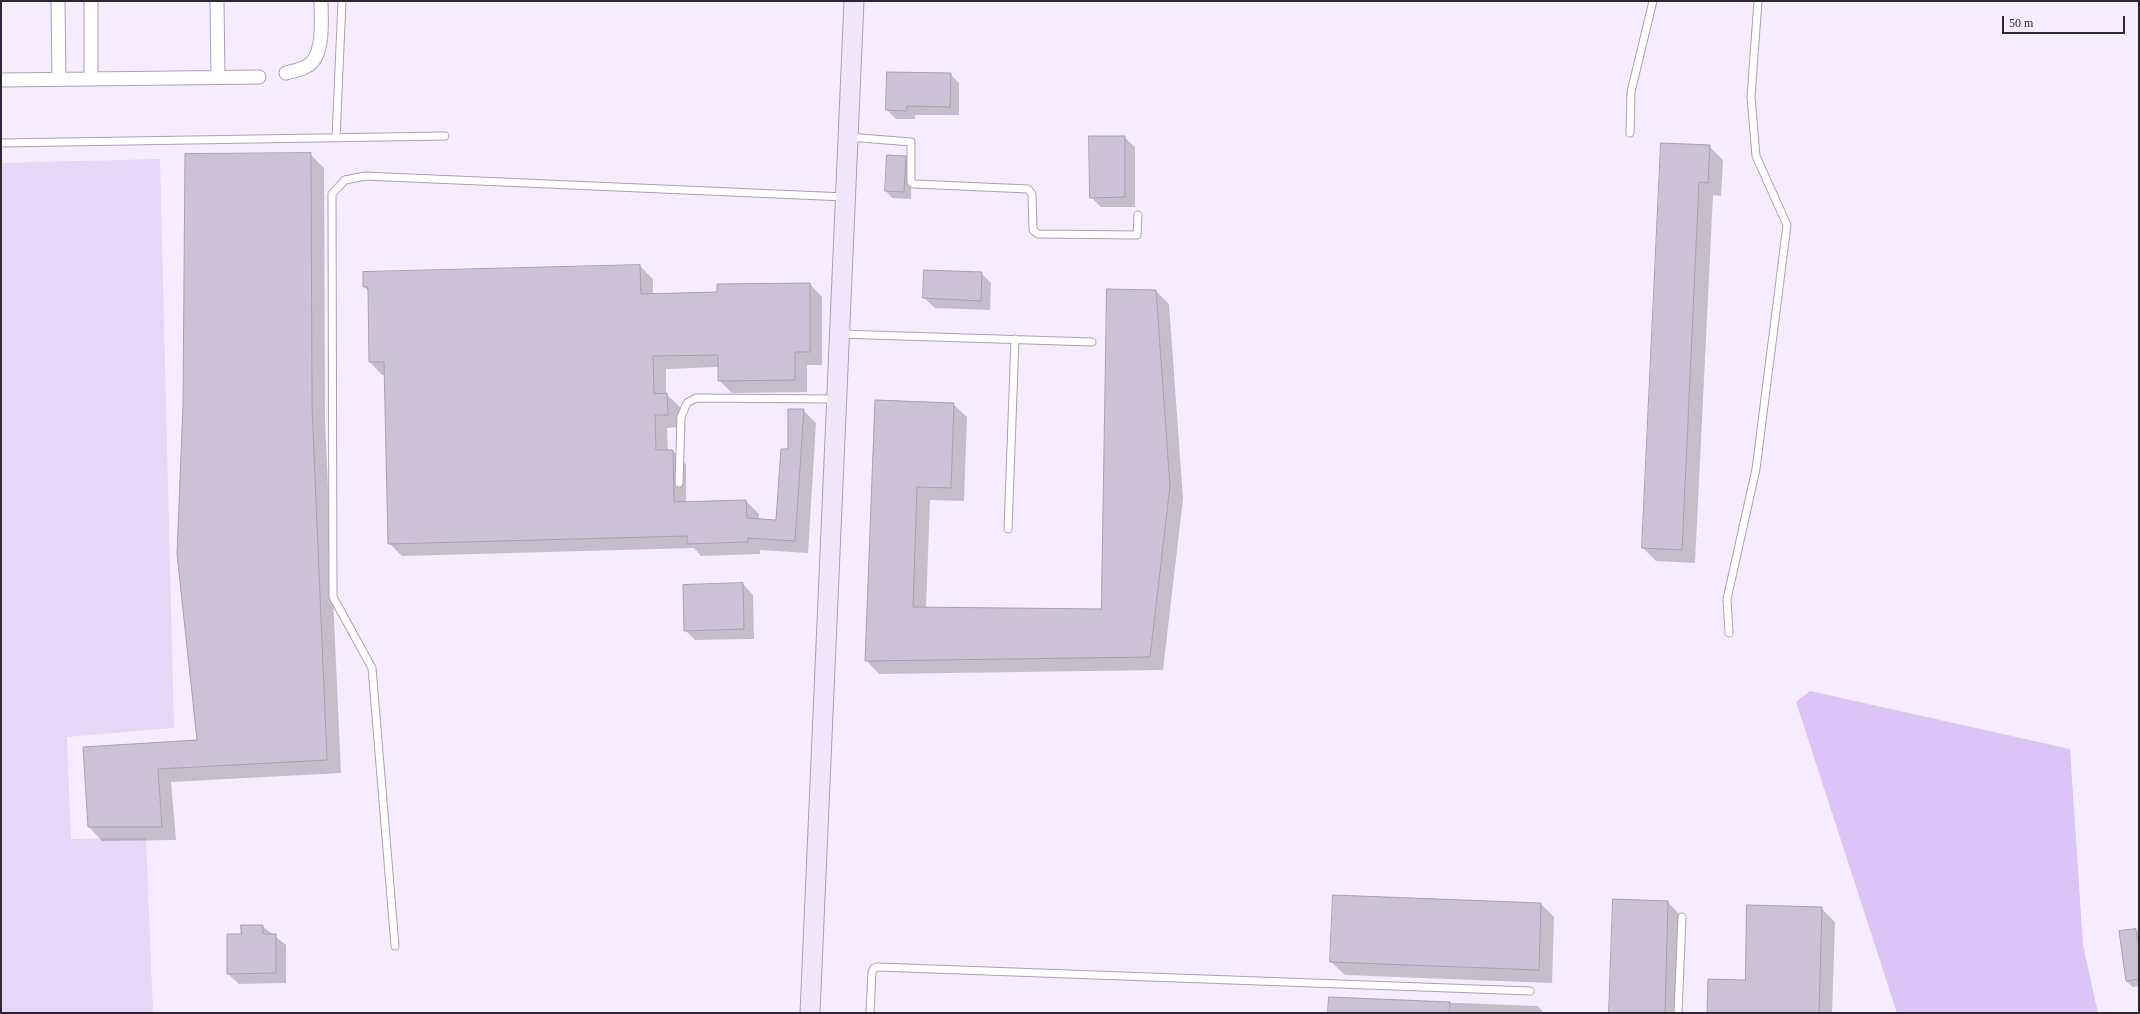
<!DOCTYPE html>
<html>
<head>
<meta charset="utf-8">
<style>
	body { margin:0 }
	#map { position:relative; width:2140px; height:1014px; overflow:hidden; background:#f5edff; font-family:Georgia,serif }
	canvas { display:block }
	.frame { position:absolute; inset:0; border:2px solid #2c2830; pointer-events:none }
	.scale { position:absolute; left:2002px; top:16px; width:123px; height:18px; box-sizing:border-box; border:2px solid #2c2830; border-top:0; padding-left:5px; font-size:12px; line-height:14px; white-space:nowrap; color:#2c2830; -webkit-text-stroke:3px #f5edff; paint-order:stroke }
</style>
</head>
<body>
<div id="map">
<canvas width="2140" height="1014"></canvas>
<div class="frame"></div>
<div class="scale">50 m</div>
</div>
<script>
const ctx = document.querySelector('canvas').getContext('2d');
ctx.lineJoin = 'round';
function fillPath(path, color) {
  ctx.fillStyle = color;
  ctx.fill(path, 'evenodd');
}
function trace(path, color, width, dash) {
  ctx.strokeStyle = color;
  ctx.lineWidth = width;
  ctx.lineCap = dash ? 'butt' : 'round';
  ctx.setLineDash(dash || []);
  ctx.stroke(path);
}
fillPath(new Path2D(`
	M160 159 174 728 67 737 71 839 146 838 153 1013H1V163Z`), '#e6d7f7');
fillPath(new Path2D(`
	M1810 691 2070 749 2083 945 2098 1013H1897L1796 702Z`), '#dcc4f7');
fillPath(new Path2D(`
	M888 73 950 74 959 83V115H915V119H896L887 110Z
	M1124 137 1135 147V207H1101L1091 197Z
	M1662 144 1709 146 1723 160 1721 196 1713 195 1695 563 1656 561 1643 548Z
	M310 154 324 168 325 421 341 773 171 782 176 840 102 841 89 827 84 748 198 741Z
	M906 157 912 164 911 199 892 198 886 191Z
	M640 266 653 279V295L718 293 810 284 822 297V365H807V392L732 393 719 380V367L666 369V394L680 407V427L667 428 668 451H673L686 464V502L746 501 759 514V520L777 522 788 450 803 410 816 423 808 553 760 550V554L701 556 694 548 402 556 389 543 385 375H382L370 362 369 292 364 286Z
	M981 273 991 283 990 310 935 308 924 298Z
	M1156 291 1169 304 1183 499 1163 670 879 674 866 660 876 401 953 404 967 417 964 501 930 500 926 608 1102 610Z
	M743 584 753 595 754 639 695 640 685 630Z
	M1668 902 1681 916 1678 1013H1610Z
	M1541 904 1554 917 1552 983 1345 975 1331 962Z
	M1821 908 1835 922 1832 1013H1708L1746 981Z
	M262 926 286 945V983L239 984 228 974 242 935Z
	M2136 930 2139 933V986L2133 987 2126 981Z
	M1330 998 1538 1006 1544 1013H1329Z`), '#0003');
const building = new Path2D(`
	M887 72 951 73 950 107 907 106V111L886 110Z
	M1089 136H1125V197L1090 198Z
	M1661 143 1710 145 1708 183 1699 182 1682 550 1642 548Z
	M311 153 312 406 327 760 158 769 162 827H88L83 747 197 740 177 554 183 405 185 154Z
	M887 155 906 156 904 192 885 191Z
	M640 265 641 294 717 292V284L810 283V352H795V380L718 381V355L653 356 654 394 667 393 668 415H655L656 450H673L674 502 746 500 747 518 776 520 781 449H788V409H804L795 541 748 538V542L687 544V536L388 544 384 362H369L368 287H363V272Z
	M924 270 982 272 981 301 923 298Z
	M1107 289 1156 290 1170 486 1150 657 865 661 875 400 954 403 951 488 917 487 913 607 1101 609Z
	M743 583 744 629 684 631 683 585Z
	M1333 895 1541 903 1539 970 1330 962Z
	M1613 899 1668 901 1665 1013H1609Z
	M1747 905 1822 907 1819 1013H1707L1708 979 1745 980Z
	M241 925H263V934H276V973L227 974V934H241Z
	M2136 929 2139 950V979L2126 981 2119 931Z
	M1329 997 1450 1002 1449 1013H1328Z`);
fillPath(building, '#cbc2d7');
trace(building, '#a89fb3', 1);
const lane = new Path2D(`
	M1630 133 1631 92 1653 1
	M848 137 911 142V182L914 184 1028 189 1032 194 1033 230 1038 234 1137 235 1138 215
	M336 138 342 1
	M1 143 445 136
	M840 334 1092 342
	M679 483 681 417 687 403 696 398 836 399
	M1008 529 1015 339
	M1729 633 1727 599 1756 469 1787 225 1756 156 1751 97 1758 1
	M395 946 372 668 333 597 332 194 345 180 365 176 845 197
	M870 1013 872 972 874 968 878 967 1530 991
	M1678 1013 1682 917`);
const street = new Path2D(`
	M58 1 59 79
	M91 1V79
	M217 1 218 77
	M286 73C293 71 301 70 307 66 325 57 321 18 321 1
	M2 80 259 77`);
const secondary = new Path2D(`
	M810 1013 854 1`);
trace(lane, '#aaa1b5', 9);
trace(street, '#aaa1b5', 15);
trace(secondary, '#aaa1b5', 21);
trace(lane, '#fff', 7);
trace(street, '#fff', 13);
trace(secondary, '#f0e6fb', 19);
</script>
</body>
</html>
